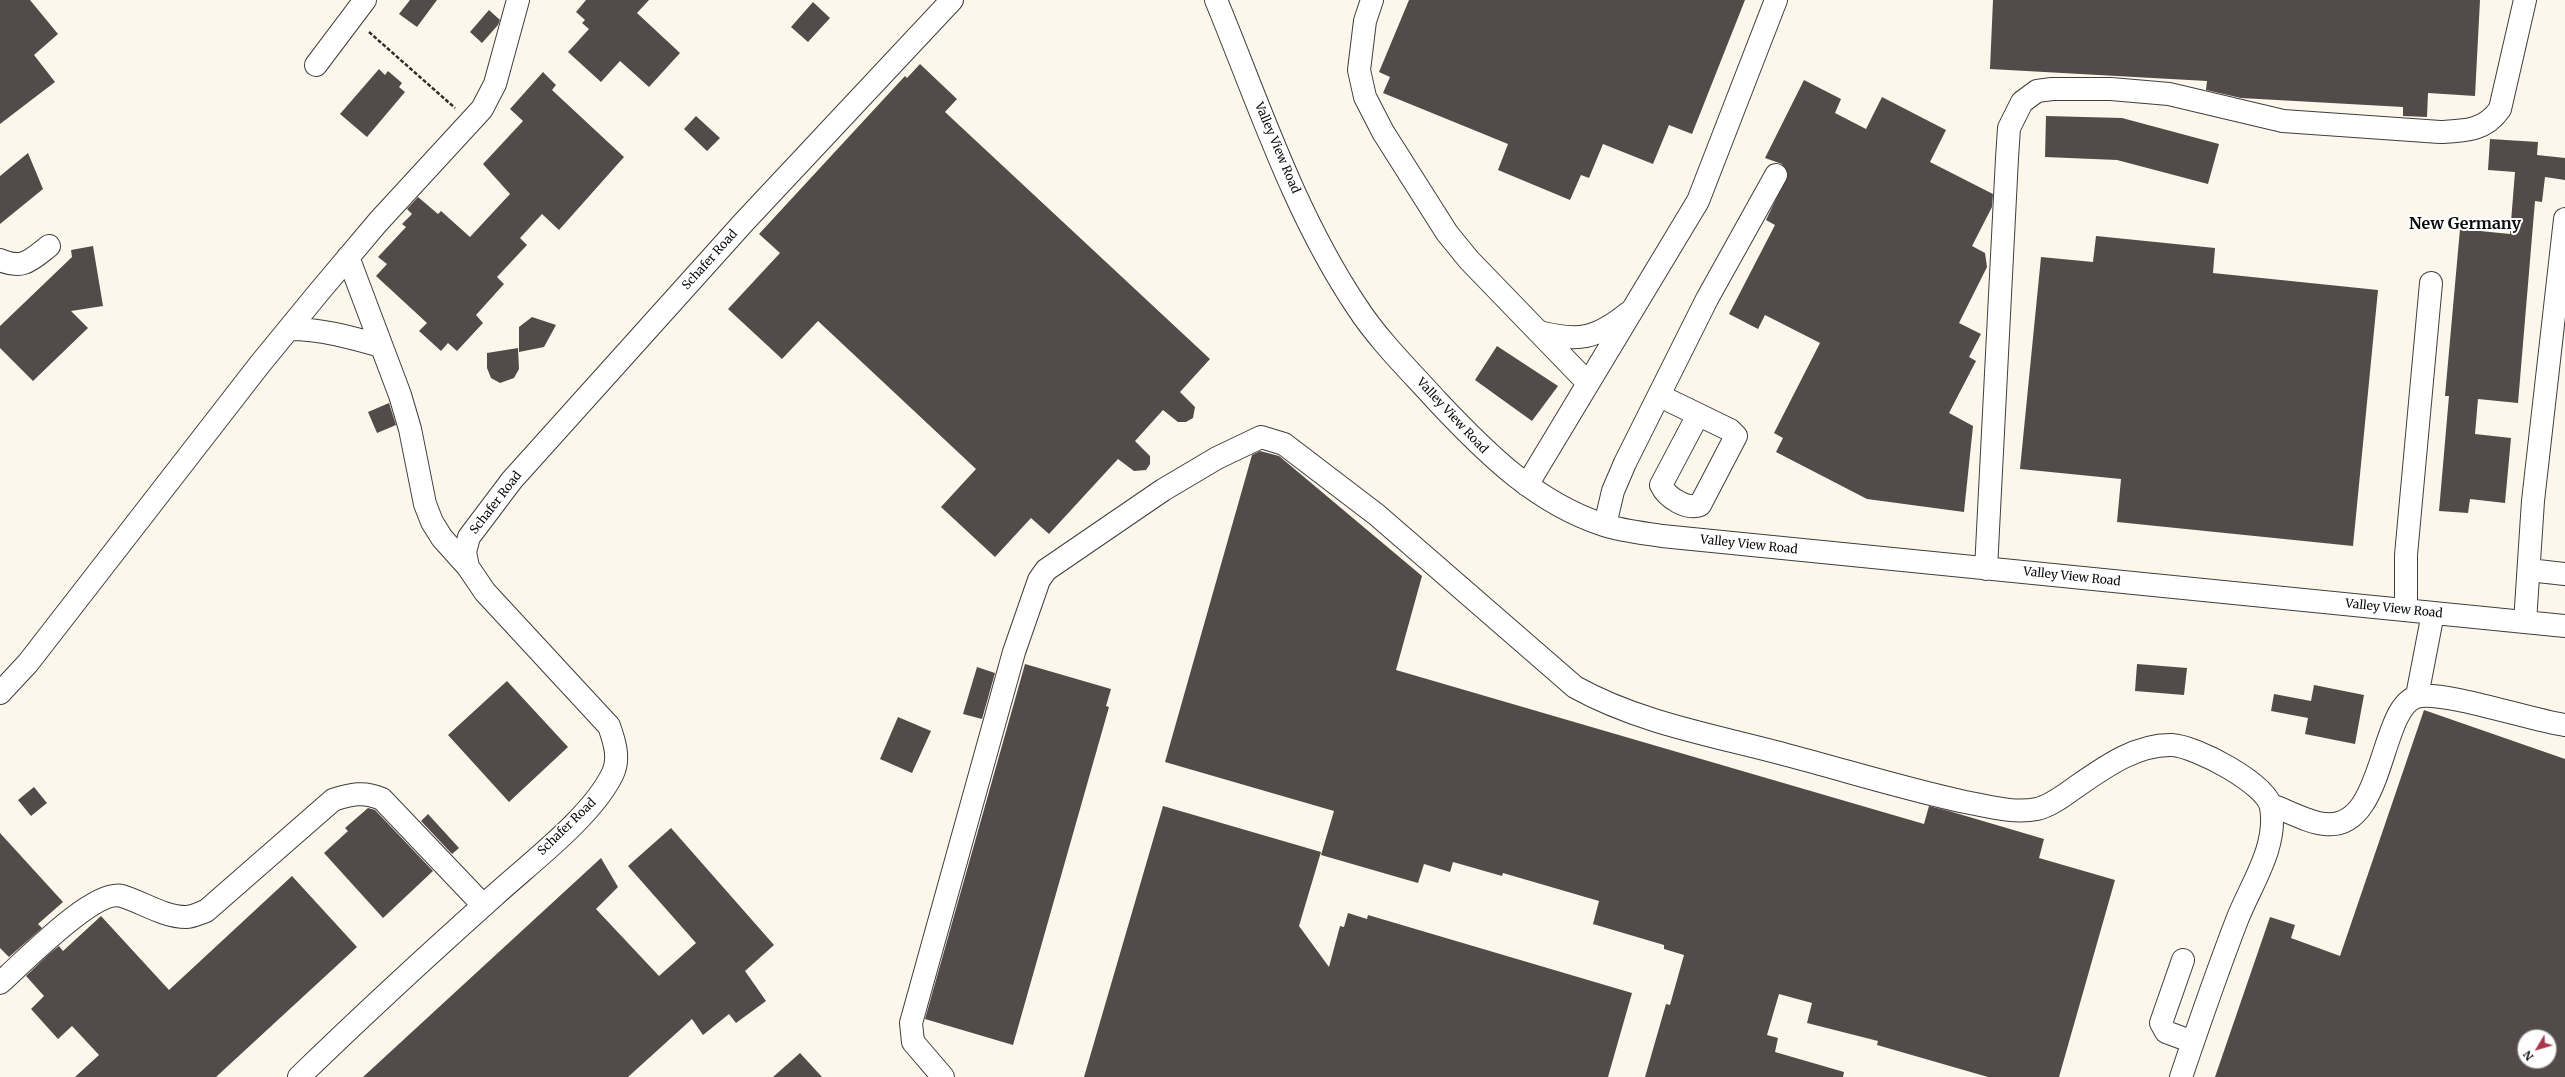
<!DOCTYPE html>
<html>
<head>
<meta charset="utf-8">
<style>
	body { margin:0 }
	#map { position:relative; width:2565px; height:1077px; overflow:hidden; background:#fdf7eb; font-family:Merriweather,serif }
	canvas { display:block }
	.north { position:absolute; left:2517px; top:1029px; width:40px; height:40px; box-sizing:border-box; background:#fff; border:1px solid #9d9d9d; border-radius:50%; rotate:232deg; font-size:11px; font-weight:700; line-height:16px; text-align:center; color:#0b0b0b }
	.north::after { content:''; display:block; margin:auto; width:14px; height:18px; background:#aa3449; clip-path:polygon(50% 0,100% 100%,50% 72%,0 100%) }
</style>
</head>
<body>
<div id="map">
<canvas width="2565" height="1077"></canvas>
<div class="north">N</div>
</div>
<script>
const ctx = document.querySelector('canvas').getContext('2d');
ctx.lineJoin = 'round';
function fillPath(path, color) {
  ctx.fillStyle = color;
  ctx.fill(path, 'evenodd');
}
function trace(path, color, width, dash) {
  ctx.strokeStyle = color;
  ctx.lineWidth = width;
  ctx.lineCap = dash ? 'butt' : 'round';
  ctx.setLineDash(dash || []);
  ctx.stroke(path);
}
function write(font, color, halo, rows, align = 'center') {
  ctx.font = font + ' Merriweather,serif';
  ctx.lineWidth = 4;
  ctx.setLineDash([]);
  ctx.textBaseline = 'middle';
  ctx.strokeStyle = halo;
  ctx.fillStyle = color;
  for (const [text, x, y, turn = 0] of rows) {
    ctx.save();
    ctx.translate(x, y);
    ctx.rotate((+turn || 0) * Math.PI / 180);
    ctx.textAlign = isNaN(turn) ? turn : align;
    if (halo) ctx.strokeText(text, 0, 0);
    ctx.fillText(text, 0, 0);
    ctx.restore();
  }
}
fillPath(new Path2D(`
	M0 0H30L58 34 34 55 55 82 0 124Z
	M410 0H437L417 27 399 14Z
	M586 0H649L637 13 680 53 649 87 620 61 601 82 568 52 589 29 582 23 585 20 576 12Z
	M1409 0H1745L1692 134 1669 125 1653 164 1603 144 1589 178 1581 175 1570 200 1498 170 1508 144 1383 93 1390 77 1379 72Z
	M1993 0H2480L2475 96 2428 93 2427 117 2403 116V107L2241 98 2206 90 2207 81 1990 69Z
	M813 2 830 18 808 42 791 27Z
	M489 10 500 20 498 25 482 43 470 32Z
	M920 64 957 99 945 112 1210 359 1180 392 1195 407 1193 418 1186 422H1178L1163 410 1135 441 1150 456V464L1146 470 1134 471 1118 459 1049 534 1031 518 995 557 941 507 976 469 818 321 782 359 728 309 780 253 759 234 905 76 907 78Z
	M379 69 385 75 388 71 402 83 399 87 405 92 367 137 340 114Z
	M543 72 556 85 552 90 624 157 559 230 542 214 520 238 527 245 497 277 504 284 476 315 483 323 457 351 448 343 441 351 419 331 427 323 376 276 387 264 378 257 406 227 402 224 412 214 407 209 418 197 438 214 441 211 470 237 510 194 483 164 523 121 510 109Z
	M1804 80 1841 99 1835 113 1866 129 1882 97 1946 130 1930 162 1993 194 1992 207 1972 246 1985 253 1987 267 1959 323 1981 334 1969 357 1976 361 1949 413 1973 426 1964 512 1867 499 1776 452 1783 438 1774 433 1820 343 1765 315 1758 329 1729 314 1775 225 1766 220 1788 174 1782 164 1765 158Z
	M696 116 720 138 707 151 684 129Z
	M2046 116 2122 118 2219 144 2208 184 2117 160 2045 157Z
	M2490 139 2538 142 2537 155 2565 158V180L2545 177 2542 202 2535 201 2518 403 2478 399 2475 434 2511 438 2505 503 2470 499 2468 513 2439 511 2449 396H2445L2460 229 2510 234 2515 172 2488 170Z
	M28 153 43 189 0 224V176Z
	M2096 236 2215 248 2213 273 2378 290 2353 546 2117 522 2121 479 2020 469 2041 257 2093 262Z
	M93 246 103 306 71 311 88 328 33 381 0 348V326L72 257 71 250Z
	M532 317 556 325 544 347 519 352V327Z
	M1497 346 1558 386 1532 421 1475 380Z
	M518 348 519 369 514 378 500 383 491 378 487 368V353Z
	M389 403 396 425 377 433 368 412Z
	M1260 451 1279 456 1422 576 1396 670 1924 824 1929 806 1949 811 2044 839 2039 858 2115 880 2059 1077H1988L1877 1045 1878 1041 1807 1023 1812 1003 1779 994 1767 1035 1778 1038 1775 1052 1844 1072 1843 1077H1645L1666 1004 1670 1005 1684 955 1664 949V945L1593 924 1599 901 1503 873 1502 876 1453 862 1450 872 1424 864 1418 883 1321 855 1334 811 1165 762 1252 455Z
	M1025 664 1111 689 1106 706 1109 707 1013 1045 925 1019Z
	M2137 664 2187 668 2184 695 2135 691Z
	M977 667 995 673 982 719 963 714Z
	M507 681 568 747 509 802 448 735Z
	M2314 685 2364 695 2355 744 2305 734 2308 718 2271 711 2274 694 2311 701Z
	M2424 710 2565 759V1077H2215L2270 917 2295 925 2291 938 2340 956ZM2525 1037H2549V1061H2525Z
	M898 717 931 731 912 773 880 759Z
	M34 787 47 803 31 816 18 800Z
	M1163 806 1321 852 1299 926 1329 967 1340 926 1344 927 1348 913 1367 919 1368 915 1632 993 1608 1077H1084Z
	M368 808 375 810 433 871 383 918 324 853 348 831 345 828Z
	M428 814 459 848 452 854 421 821Z
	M671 828 774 945 745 971 766 1001 736 1023 729 1014 703 1035 692 1019 628 1077H363L601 858 618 887 596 909 659 976 696 943 628 866Z
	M0 833 63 902 38 924 42 928 9 957 0 948Z
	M292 876 357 947 216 1077H75L99 1055 72 1026 58 1039 31 1009 44 996 26 976 49 954 59 946 63 951 101 916 169 990Z
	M800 1053 822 1077H773Z`), '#524b49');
const minor = new Path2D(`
	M1216 0C1259 104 1294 213 1357 307 1379 341 1411 372 1438 402 1486 453 1536 503 1604 525 1623 531 1643 533 1662 536L2565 626
	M1372 0 1365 21 1359 70 1365 97 1383 132 1447 233 1469 260 1588 383
	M316 65 365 0
	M348 257 400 395 410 429 425 504 432 522 442 538 468 567
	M0 260C23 270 31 260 49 246
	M289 329C321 329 350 337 381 346
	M1539 332C1578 342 1596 339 1628 313
	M1660 396 1730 430 1736 436 1700 505C1687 510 1667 498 1661 485L1698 415
	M1527 485 1698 201 1776 0
	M1605 525 1613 491 1625 463 1707 299 1776 175
	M1986 569 2007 158 2009 128 2022 102 2037 91 2052 89H2111L2169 94 2283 121 2440 132C2464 131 2485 131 2500 109L2525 0
	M2529 570 2565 574
	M2406 610V555L2431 283
	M2525 622 2533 501 2565 219
	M0 693 28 663 260 364 319 292 378 222 482 109 495 84 518 0
	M2417 696 2433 613
	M2271 805C2286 810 2309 823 2325 824 2385 831 2379 709 2416 697 2440 689 2533 721 2565 725
	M2183 960 2161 1023 2166 1032 2193 1042
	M0 983C22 964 94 888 122 896 142 902 164 917 186 917 192 917 200 913 206 911L333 800C351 794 364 791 382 799L483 905
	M299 1077C363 1015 428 955 494 896 530 863 593 816 613 773 620 758 614 740 609 726L485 592 468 567 465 552 469 537 512 480 744 222 952 0
	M943 1077 913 1042 911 1023 1014 652 1039 580 1046 570 1163 490 1217 458 1261 437 1284 444 1377 515 1575 687C1643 725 1724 737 1798 758 1854 773 1909 790 1965 802 1988 806 2013 814 2037 809 2050 806 2063 796 2073 789 2102 769 2135 744 2172 745 2195 746 2266 783 2271 807 2278 847 2251 884 2237 920 2217 972 2199 1024 2181 1077`);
trace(minor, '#3e3e3e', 24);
trace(new Path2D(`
	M369 32 455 108`), '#2d2d2d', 2.5, [4, 2]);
trace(minor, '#fff', 22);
write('12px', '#0b0b0b', '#fff', [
	["Valley View Road",1277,148,67],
	["Schafer Road",710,260,-48],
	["Valley View Road",1452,416,47],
	["Schafer Road",496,503,-52],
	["Valley View Road",1749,545,6],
	["Valley View Road",2072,577,6],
	["Valley View Road",2394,609,6],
	["Schafer Road",567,827,-44]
]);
write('bold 16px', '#0b0b0b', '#fff', [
	["New Germany",2465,224]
]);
</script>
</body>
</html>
